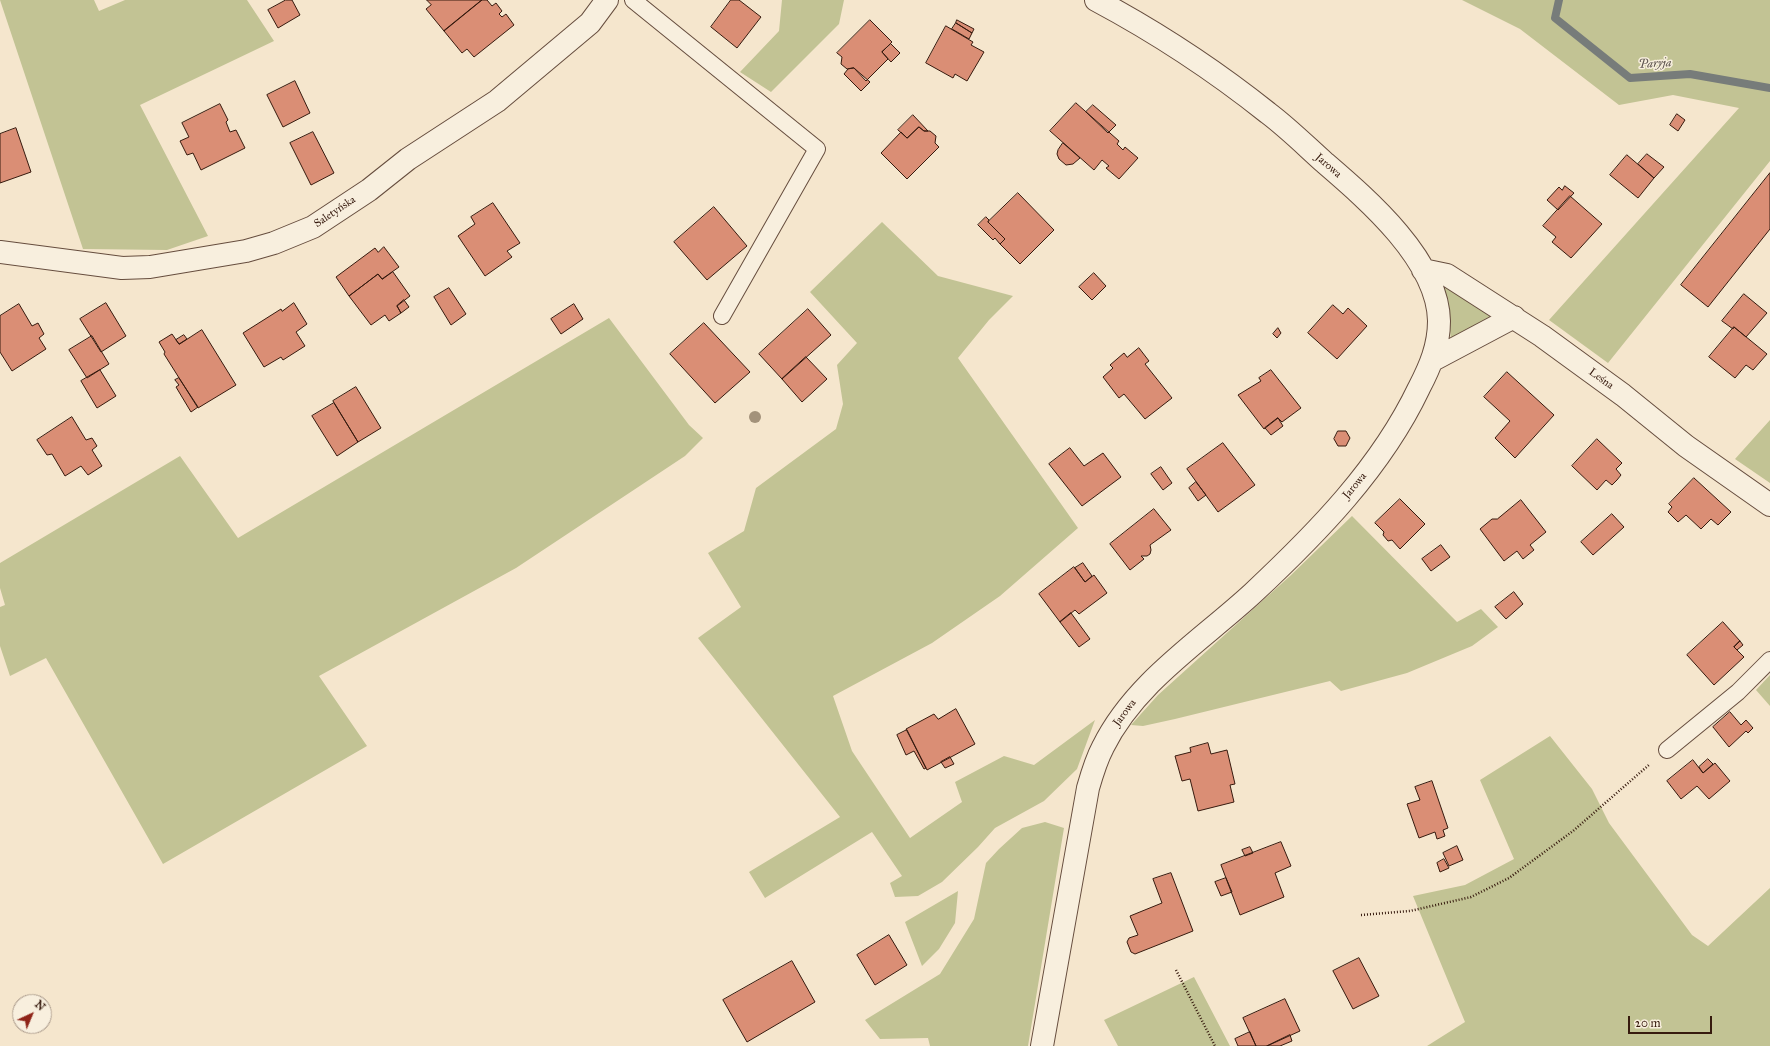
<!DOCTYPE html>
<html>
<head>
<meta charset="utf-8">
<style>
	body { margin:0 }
	#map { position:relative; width:1770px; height:1046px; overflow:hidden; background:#f5e6cd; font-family:"IM FELL Great Primer",serif }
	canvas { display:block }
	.north { position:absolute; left:12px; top:994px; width:40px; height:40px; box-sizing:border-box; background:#f8efde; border:1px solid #aa9a8b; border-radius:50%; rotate:44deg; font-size:11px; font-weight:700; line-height:16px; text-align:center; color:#361a0e }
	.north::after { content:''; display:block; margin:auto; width:14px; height:18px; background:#8f2418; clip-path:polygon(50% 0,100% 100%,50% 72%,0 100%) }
	.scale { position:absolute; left:1628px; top:1016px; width:84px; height:18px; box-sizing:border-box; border:2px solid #361a0e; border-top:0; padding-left:5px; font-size:12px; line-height:14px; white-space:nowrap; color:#361a0e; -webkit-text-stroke:3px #f8efde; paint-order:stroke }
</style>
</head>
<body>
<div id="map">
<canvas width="1770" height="1046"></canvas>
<div class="north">N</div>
<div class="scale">20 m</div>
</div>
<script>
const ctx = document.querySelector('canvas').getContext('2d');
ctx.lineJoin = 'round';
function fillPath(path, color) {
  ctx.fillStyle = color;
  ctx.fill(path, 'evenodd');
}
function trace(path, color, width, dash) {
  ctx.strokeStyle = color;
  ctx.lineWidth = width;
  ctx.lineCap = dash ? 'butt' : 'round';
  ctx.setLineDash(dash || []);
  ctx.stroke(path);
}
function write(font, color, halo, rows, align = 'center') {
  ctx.font = font + ' "IM FELL Great Primer",serif';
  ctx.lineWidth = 3;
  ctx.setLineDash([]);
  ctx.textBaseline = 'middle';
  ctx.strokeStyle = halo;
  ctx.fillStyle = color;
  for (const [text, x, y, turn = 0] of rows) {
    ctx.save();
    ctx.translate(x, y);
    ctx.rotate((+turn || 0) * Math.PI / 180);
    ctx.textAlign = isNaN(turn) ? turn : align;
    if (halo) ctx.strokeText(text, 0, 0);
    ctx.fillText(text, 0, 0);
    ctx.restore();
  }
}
fillPath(new Path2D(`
	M0 0H94L99 11 125 0H247L274 41 140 105 208 236 167 250 83 249Z
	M782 0H844L839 24 771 92 740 72 779 31Z
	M1462 0H1770V161L1608 363 1549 320 1739 108 1673 95 1619 105 1520 29Z
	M882 222 938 276 1013 296 989 320 958 358 1078 528 1000 596 932 643 833 696 852 751 910 838 962 802 955 782 1004 756 1034 765 1095 720 1077 769 1044 801 995 828 978 847 942 882 918 896 895 897 890 883 902 876 872 832 765 898 749 872 840 817 698 638 741 607 708 553 744 531 756 488 836 429 843 404 837 365 857 343 810 292Z
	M1441 280H1447L1492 318 1451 341 1447 298Z
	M609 318 689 425 703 438 685 456 516 568 319 676 367 746 163 864 46 658 10 676 0 646V607L5 605 0 588V563L180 456 238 538Z
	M1770 420V483L1735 459Z
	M1352 516 1457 622 1481 609 1498 627 1472 646 1407 673 1341 691 1330 681 1175 719 1143 726 1131 725 1158 695 1290 576Z
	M1770 675V706L1756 690Z
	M1550 736 1592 789 1609 823 1692 935 1708 946 1770 888V1046H1427L1465 1022 1413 896 1465 885 1514 859 1480 780Z
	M1045 822 1064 828 1028 1046H930L928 1038 880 1039 865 1020 940 974 974 919 986 863 999 849 1022 828Z
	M958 891 955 923 939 949 922 966 905 922Z
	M1194 977 1230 1046H1118L1104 1020Z`), '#c2c394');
trace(new Path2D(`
	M1559 0 1555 18 1630 78 1690 74 1770 88`), '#777c7a', 8);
const building = new Path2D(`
	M286 0H292L300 15 278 28 268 10Z
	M427 0H482L444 31 426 9 431 5Z
	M482 0H487L492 6 496 3 502 11 499 14 502 17 506 14 514 25 474 57 467 49 462 53 444 31Z
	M731 0H739L761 17 737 48 711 27Z
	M870 20 892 42 882 52 888 59 866 81 854 68 847 69 841 64 842 57 837 53Z
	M957 20 974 29 972 33 956 23Z
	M956 23 972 33 969 39 952 29Z
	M946 26 973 42 971 45 984 52 967 81 955 74 953 78 926 63Z
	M891 44 900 53 891 62 882 52Z
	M854 68 870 82 861 91 844 74 848 69Z
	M295 81 310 113 283 127 267 95Z
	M1076 103 1119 141 1117 144 1123 150 1125 147 1138 158 1119 179 1106 168 1109 166 1102 160 1094 170 1050 131Z
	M220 104 228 120 226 122 230 132 236 130 245 148 201 170 193 153 187 155 180 141 189 137 182 123Z
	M1093 105 1116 125 1108 133 1086 112Z
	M1677 114 1685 120 1678 131 1670 125Z
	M913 115 928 131H924L919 127 907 138 898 130Z
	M919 127 924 131H930L936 136 935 143 939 147 907 179 881 153 901 132 907 138Z
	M16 128 31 172 0 183V134Z
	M313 132 334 173 311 185 290 143Z
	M1063 143 1080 158 1073 164 1066 165 1059 159 1057 154 1058 150Z
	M1647 154 1664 167 1654 178 1638 164Z
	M1627 155 1654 178 1638 198 1610 175Z
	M1770 173V229L1708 307 1681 285Z
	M1565 186 1574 193 1558 210 1547 200 1559 187 1562 190Z
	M1018 193 1054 230 1020 264 1000 244 1005 239 988 222Z
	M1570 196 1602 224 1571 258 1552 242 1556 237 1543 226Z
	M493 203 520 243 507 251 512 257 485 276 458 236 475 224 471 217Z
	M714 207 747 246 707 280 674 242Z
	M986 217 989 220 988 222 1005 239 1000 244 995 238 993 240 978 225Z
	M384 247 399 267 382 279 378 274 349 296 336 277 375 248 378 252Z
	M393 272 410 296 397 306 401 313 389 321 385 315 371 325 349 296 378 274 382 279Z
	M1094 273 1106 286 1092 300 1079 287Z
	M449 288 466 314 451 325 434 297Z
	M1744 294 1767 313 1746 337 1734 327 1733 329 1722 321Z
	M404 300 409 307 401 313 397 306Z
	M106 303 126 336 101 352 80 319Z
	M294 303 307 324 296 332 305 346 283 360 281 357 264 367 243 333 281 309 282 311Z
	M19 304 32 326 38 323 44 334 39 338 46 349 12 371 0 352V316Z
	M574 304 583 319 561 334 551 319Z
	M1333 305 1343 314 1348 308 1367 326 1337 359 1308 333Z
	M808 309 831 335 782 379 759 354Z
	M704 323 750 372 715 403 670 354Z
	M1734 327 1767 354 1753 370 1746 365 1735 378 1709 357Z
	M1278 328 1281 333 1277 338 1273 334Z
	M202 330 236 385 198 408 164 354 165 352 159 342 172 334 179 344Z
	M184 335 187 339 179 344 176 340Z
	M92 336 109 364 87 378 69 350Z
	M1139 348 1149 361 1145 364 1172 398 1145 419 1124 394 1119 398 1103 377 1113 368 1110 365 1124 353 1127 357Z
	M806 357 827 379 802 402 782 379Z
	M100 370 116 396 97 408 81 381Z
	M1271 370 1301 408 1282 422 1278 418 1264 429 1238 395 1261 381 1259 378Z
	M1507 372 1554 415 1515 458 1495 438 1510 421 1484 397Z
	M179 378 198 407 191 412 176 387 179 385 175 380Z
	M356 387 381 428 358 442 333 401Z
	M334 403 358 442 337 456 312 416Z
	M72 417 86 440 92 438 97 446 92 450 102 466 88 475 81 466 65 476 52 454 47 455 37 440Z
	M1278 418 1283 426 1271 435 1265 428Z
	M1338 431H1346L1350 438 1346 446H1338L1334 439Z
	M1597 439 1622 463 1616 469 1621 475 1617 480 1612 485 1606 480 1597 490 1572 466Z
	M1223 443 1255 485 1218 512 1187 469Z
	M1070 448 1084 466 1103 453 1121 477 1082 506 1049 464Z
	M1161 467 1172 483 1163 490 1151 474Z
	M1694 478 1731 512 1718 525 1711 519 1701 529 1686 515 1678 522 1668 512 1672 507 1669 504Z
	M1196 482 1206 495 1198 501 1189 488Z
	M1400 499 1425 524 1400 549 1392 540 1388 541 1383 535 1384 532 1375 523Z
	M1521 500 1546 532 1530 545 1534 550 1523 559 1517 551 1504 561 1480 529 1492 519H1497Z
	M1154 509 1171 530 1150 545 1151 550 1150 554 1147 556H1141L1144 559 1130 570 1110 544Z
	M1612 514 1624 527 1593 555 1581 542Z
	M1441 545 1450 557 1431 571 1422 559Z
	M1083 563 1092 576 1085 582 1075 568Z
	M1074 567 1085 582 1094 575 1107 593 1079 614 1075 610 1060 622 1039 594Z
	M1514 592 1523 604 1506 619 1495 607Z
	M1071 613 1090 639 1079 647 1060 622Z
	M1723 622 1740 641 1734 647 1744 657 1714 685 1687 655Z
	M1740 641 1743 645 1737 650 1734 647Z
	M956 709 975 744 927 770 906 729 934 714 938 719Z
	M1730 712 1741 725 1746 720 1753 728 1748 733 1746 731 1729 747 1713 727Z
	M907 730 926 768 924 769 914 751 906 755 897 735Z
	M1208 743 1211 754 1227 750 1235 784 1230 785 1234 802 1198 811 1190 779 1182 781 1175 756 1191 752 1190 748Z
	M950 757 954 764 945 768 941 762Z
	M1708 759 1713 764 1703 773 1699 767Z
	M1693 760 1703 773 1715 763 1730 781 1709 799 1697 786 1681 799 1667 781Z
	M1432 781 1448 828 1443 830 1445 836 1440 838 1437 839 1435 832 1419 838 1407 804 1420 800 1415 787Z
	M1281 842 1291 866 1275 873 1284 897 1240 915 1221 865Z
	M1457 846 1463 860 1449 866 1443 853Z
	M1250 847 1253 853 1245 856 1242 850Z
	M1444 859 1449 868 1440 872 1437 863Z
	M1171 873 1193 931 1135 954 1131 952 1127 942 1129 938 1138 935 1130 916 1162 903 1153 879Z
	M1226 878 1232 892 1221 896 1215 882Z
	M889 935 907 965 875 985 857 955Z
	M1359 958 1379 996 1353 1009 1333 971Z
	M792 961 815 1002 747 1042 723 1000Z
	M1285 999 1300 1031 1267 1046H1256L1243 1018Z
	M1250 1032 1256 1046H1238L1235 1039Z
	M1290 1035 1292 1041 1280 1046H1267Z`);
fillPath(building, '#da8e75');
trace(building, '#361a0e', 1);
const service = new Path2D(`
	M633 0 817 149 722 316
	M1667 750 1738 692 1770 660`);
const minor = new Path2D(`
	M0 252 122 268 150 267 246 251 274 243 313 227 369 190 408 159 497 101 590 23 607 0
	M1423 270 1447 275 1542 336 1623 395 1686 446 1770 505
	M1433 360 1514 317
	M1042 1046 1088 788C1092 774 1096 760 1103 747 1135 682 1201 641 1253 593 1317 533 1381 468 1419 388 1430 367 1439 346 1439 321 1438 260 1368 200 1325 163 1306 146 1288 128 1268 113 1214 70 1156 32 1096 0`);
trace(service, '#664d3e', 18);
trace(minor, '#664d3e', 24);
trace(new Path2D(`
	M1361 915 1410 911 1471 897 1509 878 1573 831 1650 764
	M1176 970 1215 1046`), '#361a0e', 2.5, [1, 2]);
trace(service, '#f8efde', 16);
trace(minor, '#f8efde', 22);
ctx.fillStyle = '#a3927a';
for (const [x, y] of [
	[755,417]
]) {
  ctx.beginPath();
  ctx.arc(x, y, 6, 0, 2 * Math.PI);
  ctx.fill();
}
write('11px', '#361a0e', '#f8efde', [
	["Jarowa",1328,166,41],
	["Saletyńska",335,212,-34],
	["Leśna",1601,379,36],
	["Jarowa",1355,486,-50],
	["Jarowa",1125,713,-53]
]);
write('italic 12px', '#5c534d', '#f8efde', [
	["Paryja",1655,64,-3]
]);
</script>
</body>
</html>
